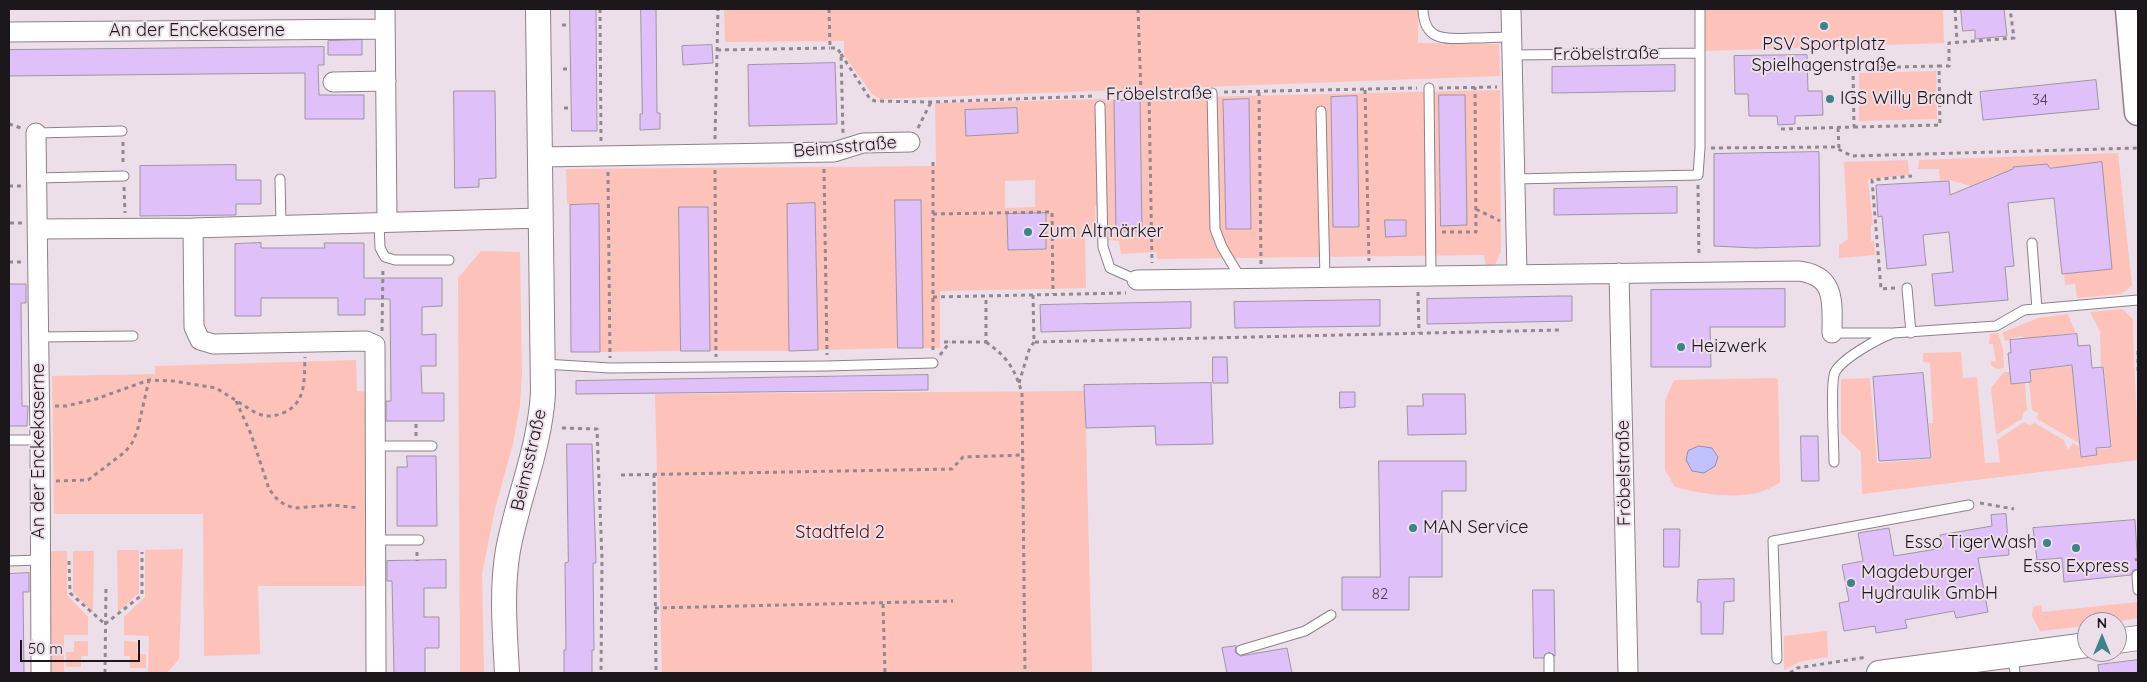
<!DOCTYPE html>
<html>
<head>
<meta charset="utf-8">
<style>
	body { margin:0 }
	#map { position:relative; width:2147px; height:682px; overflow:hidden; background:#eddfe9; font-family:Quicksand,sans-serif }
	canvas { display:block }
	.frame { position:absolute; inset:0; border:10px solid #1c171b; pointer-events:none }
	.north { position:absolute; left:2077px; top:612px; width:50px; height:50px; box-sizing:border-box; background:#eddfe9; border:1px solid #998f97; border-radius:50%; rotate:0deg; font-size:14px; font-weight:700; line-height:20px; text-align:center; color:#1c171b }
	.north::after { content:''; display:block; margin:auto; width:18px; height:22px; background:#3c838b; clip-path:polygon(50% 0,100% 100%,50% 72%,0 100%) }
	.scale { position:absolute; left:20px; top:640px; width:120px; height:22px; box-sizing:border-box; border:2px solid #1c171b; border-top:0; padding-left:6px; font-size:15px; line-height:18px; white-space:nowrap; color:#1c171b; -webkit-text-stroke:4px #eddfe9; paint-order:stroke }
</style>
</head>
<body>
<div id="map">
<canvas width="2147" height="682"></canvas>
<div class="frame"></div>
<div class="north">N</div>
<div class="scale">50 m</div>
</div>
<script>
const ctx = document.querySelector('canvas').getContext('2d');
ctx.lineJoin = 'round';
function fillPath(path, color) {
  ctx.fillStyle = color;
  ctx.fill(path, 'evenodd');
}
function trace(path, color, width, dash) {
  ctx.strokeStyle = color;
  ctx.lineWidth = width;
  ctx.lineCap = dash ? 'butt' : 'round';
  ctx.setLineDash(dash || []);
  ctx.stroke(path);
}
function write(font, color, halo, rows, align = 'center') {
  ctx.font = font + ' Quicksand,sans-serif';
  ctx.lineWidth = 4;
  ctx.setLineDash([]);
  ctx.textBaseline = 'middle';
  ctx.strokeStyle = halo;
  ctx.fillStyle = color;
  for (const [text, x, y, turn = 0] of rows) {
    ctx.save();
    ctx.translate(x, y);
    ctx.rotate((+turn || 0) * Math.PI / 180);
    ctx.textAlign = isNaN(turn) ? turn : align;
    if (halo) ctx.strokeText(text, 0, 0);
    ctx.fillText(text, 0, 0);
    ctx.restore();
  }
}
fillPath(new Path2D(`
	M724 9H1418V43L1499 44 1500 76 880 99 872 94 844 55V41L725 42Z
	M1704 9H1943L1944 43 1705 51Z
	M1936 71 1937 119 1859 121V73Z
	M1500 90 1501 251 1494 267H1486L1484 255 1157 259 1156 252 1121 254 1119 241 1107 240V207L1095 206 1096 236H1085L1086 288 940 291V348H923L921 201H895L898 348 818 350 815 204H787L789 351H710L708 207H679L681 351 600 352 599 205 567 204 566 169 936 166 935 103ZM1465 95 1466 225 1441 226 1439 96ZM1357 96 1359 227H1333L1331 97ZM1248 99 1251 229H1226L1223 100ZM1140 100 1142 231H1116L1114 101ZM1017 108 1018 133 966 135 965 110ZM1035 180V207L1005 208V181ZM1046 213V249L1008 250 1007 214Z
	M2118 153 2132 286 2121 294 2077 298 2075 284 2065 285 2064 274 2112 269 2102 162 2050 168 2047 164 2012 167 2013 182 2000 183 1996 175 1971 186 1949 180 1940 181 1939 169H1918L1919 160Z
	M1908 160 1909 175 1868 179 1873 225H1871V241H1874L1875 255 1839 258V245L1848 239 1844 162Z
	M481 251 520 252 522 373 520 405 513 444 495 509 482 574 484 673H460L458 278Z
	M2122 309 2133 319C2133 366 2138 413 2138 460L1862 494 1861 452 1841 433V379L1870 378 1877 463 1932 459 1929 423H1933L1930 363 1923 362V353L1961 352 1963 378 1977 377 1985 463 2000 462 1997 440 2024 422 2029 425 2035 423 2064 440 2068 450 2073 443 2079 446 2080 457 2097 456V449L2112 448 2104 367 2101 366 2100 331 2090 312Z
	M2068 314 2076 333 2024 339 2023 336 2011 338V340L2005 341 2002 333 2038 318Z
	M1998 333 2003 349 2004 368 1997 369 1991 365V361L1996 362 1993 344H1989L1990 334Z
	M356 360 357 391 367 392 365 586H258L260 654 204 656 203 514H54L52 376 155 374V366Z
	M2072 366 2079 443 2037 419 2038 413 2032 410 2029 382H2032L2030 370Z
	M2004 372H2010L2011 384 2025 383 2027 410 2023 413 2022 419 1996 435 1991 388Z
	M1775 378 1778 380 1780 482C1754 503 1705 495 1675 487L1665 470V401L1674 380Z
	M1085 391 1092 673H662L655 394Z
	M183 549 179 659 167 673H148L149 636 124 635V617L145 597V550Z
	M117 550H139V593L118 612Z
	M46 551H67V595L88 617V635H64V672H47Z
	M73 551H94L93 613 73 592Z
	M2138 602V618L2115 622H2087V626L2040 631 2032 616 2033 607 2042 605V612Z
	M1827 631 1828 657 1799 662 1784 670V636Z
	M74 641H88V656H81V667H66V652H74Z
	M124 641 137 642V654H146V668H130V656H124Z`), '#fdc2ba');
const water = new Path2D(`
	M1699 446 1712 448 1718 457 1715 466 1704 473 1692 471 1686 460 1688 451Z`);
fillPath(water, '#c0c2ff');
trace(water, '#8f8fbb', 1);
const building = new Path2D(`
	M570 9H596L597 131H572Z
	M641 9H656L657 113H660V129L640 130V114H642Z
	M1961 9H2004L2007 36 1975 39V30L1963 31Z
	M362 40V55H328V41Z
	M712 45 713 63 683 65 682 46Z
	M324 47V65H318L319 95H364V119H305V73L9 76V50Z
	M1807 55 1808 91H1822L1823 115 1795 116V124L1778 125 1777 116H1749L1748 94H1735L1734 56Z
	M835 63 837 124 749 126 748 65Z
	M1675 65V91L1552 93V67Z
	M2096 80 2099 109 1983 120 1980 92Z
	M454 91H495L496 178 479 179V187L455 188Z
	M1439 95H1465L1467 225 1441 226Z
	M1357 96 1359 227H1333L1331 97Z
	M1249 99 1251 229H1226L1223 100Z
	M1140 100 1142 231H1116L1114 101Z
	M1017 108 1018 133 966 136 965 110Z
	M1819 152 1820 246 1755 248 1714 246V154Z
	M2102 162 2112 269 2062 274 2054 198 2008 203 2014 266 2005 267 2008 300 1935 306 1932 274 1953 272 1949 232 1923 235 1926 265 1887 269 1882 216 1878 217 1876 185 1949 181 1950 195 2013 169V167L2047 164 2050 168Z
	M236 165V180H261V204H236V215L140 216V166Z
	M1677 187V213L1554 215V189Z
	M895 200H921L923 348H898Z
	M815 203 818 350 789 351 787 204Z
	M599 204 600 352H571L570 205Z
	M679 207H708L710 351H681Z
	M1046 213V249L1008 250 1007 214Z
	M1385 220H1406V236L1386 237Z
	M261 243V248H325L324 243H364V278H442V306L422 307V335L436 334V366H421L422 393H444V421H386V401H391L390 299H365V315H338V298H261V316H235V244Z
	M9 284H26V303H21L22 406H28L27 426H9Z
	M1785 289V327H1710L1711 367H1651V290Z
	M1561 296H1572V321L1427 324V299Z
	M1380 300V326L1235 328 1234 302Z
	M1191 302V328L1041 332 1040 305Z
	M2077 334 2078 346 2090 345 2092 368 2103 367 2111 447 2096 448 2097 455 2081 457 2072 365 2030 370 2031 382 2011 384 2008 353H2011L2010 340Z
	M1213 357H1227L1228 383H1213Z
	M1923 373 1931 458 1879 461 1873 377Z
	M928 375V390L576 394V381Z
	M1211 383 1213 444 1156 445 1155 426 1086 428 1084 385Z
	M1340 392H1355V407L1340 408Z
	M1423 394H1465L1466 434 1408 435 1407 406H1423Z
	M1801 436H1818L1819 481H1802Z
	M567 444H592L596 563H593L594 650H592V673H564V650H566L565 563 568 562Z
	M407 456H436L437 526H397V467H407Z
	M1379 461H1466V491H1442V577H1409V610H1342V577H1380Z
	M2006 514 2009 555 1978 558 1988 612 1956 618 1954 611 1905 620 1907 628 1876 633 1875 626 1844 631 1839 603 1849 601 1842 565 1863 561 1858 533 1889 528 1894 556 1943 548 1940 535 1992 526 1991 515Z
	M2135 520 2138 569 2133 570 2131 575 2064 582 2062 558 2037 560 2033 528Z
	M1664 529H1680L1679 567H1664Z
	M446 560V588H424V617H439V648H425V673H394L392 581H387V561Z
	M29 573V592H23L24 673H9V574Z
	M1734 579V601L1724 602 1723 634H1701V602H1697L1698 580Z
	M1533 590H1554L1555 656 1549 652 1543 658H1534Z
	M1236 646 1235 652 1240 656 1287 648 1292 673H1227L1222 648Z
	M2138 660V673H2099L2098 665Z`);
fillPath(building, '#dfc0f9');
trace(building, '#9c95a2', 1);
const service = new Path2D(`
	M1423 9C1424 42 1446 39 1472 38 1485 38 1499 37 1512 37
	M1512 55 1700 53
	M1429 88 1431 276
	M1212 93 1215 229 1222 247 1241 279
	M1100 106 1103 247 1110 268 1137 280
	M1321 111 1325 278
	M36 133 122 131
	M36 178 124 176
	M280 179 281 224
	M1514 179 1698 175 1700 148V9
	M379 222 380 248 385 257 395 260H449
	M2032 243 2037 309
	M1907 288 1911 333
	M1832 333H1890
	M38 337 133 336
	M544 364 610 368 827 366 933 363
	M9 440H40
	M376 446H432
	M1834 462C1834 447 1830 381 1835 372 1843 358 1877 339 1893 333L1996 326 2024 310 2138 300
	M376 540H419
	M9 561 39 560
	M2137 575 2138 590
	M1241 650 1305 631 1331 615
	M2013 655 2015 673
	M1549 658V672
	M1777 659 1773 541 1969 505`);
const minor = new Path2D(`
	M385 9 387 221
	M1511 9 1517 275
	M9 32 385 29
	M333 82 386 81
	M36 133 40 440 41 673
	M540 157 834 152 863 143 910 142
	M193 228 194 327 200 340 213 344 366 341 375 345 376 673
	M37 229 193 228 541 218
	M1619 273 1628 673
	M1137 280 1798 271C1837 275 1832 304 1832 333`);
const tertiary = new Path2D(`
	M2117 641 2138 638
	M507 673C505 633 501 591 508 550 518 497 540 447 543 393L538 9
	M1879 673 2087 645`);
const secondary = new Path2D(`
	M2129 9 2138 112`);
trace(service, '#8e818a', 11);
trace(minor, '#8e818a', 21);
trace(tertiary, '#8e818a', 26);
trace(secondary, '#8e818a', 29);
trace(new Path2D(`
	M600 9 601 141
	M829 9 830 48H837L841 54 843 133
	M1138 9 1141 94
	M1955 9 1957 42
	M562 25H570
	M717 50 830 48
	M841 54 870 99 875 101 931 102 1095 96
	M563 69H571
	M1439 88 1497 87
	M1365 90 1369 261
	M1224 92 1417 88
	M1259 92 1261 264
	M1149 94 1152 263
	M1106 95 1202 93
	M564 108H572
	M9 124 21 128
	M1854 127 1940 125 1939 66H1949V43L2014 38 2010 9
	M918 128 931 102
	M1838 128 1839 149
	M1781 129 1854 127 1853 68 1939 66
	M715 139 718 9
	M123 142V165
	M1711 148 1834 147 1852 156 2138 148
	M933 162V352
	M824 169 827 355
	M715 170 716 357
	M608 172 610 358
	M1698 185 1699 257
	M9 186H21
	M124 187 125 213
	M1476 209 1500 221
	M933 214 1052 212 1053 294
	M10 223H22
	M1442 232H1476L1475 87
	M9 262H21
	M1895 288 1881 289 1872 180 1912 176
	M1418 292 1419 333
	M1033 295 1034 342 1560 330
	M933 297 1126 293
	M382 331 383 267
	M944 342H986V296
	M986 342C1007 357 1014 367 1022 393L1025 673
	M2138 351V375
	M940 355 950 342
	M1019 383 1029 350 1034 342
	M236 401 251 434 269 489 276 498 285 505 295 508 333 505 359 508
	M55 406H66L96 399 149 380 173 381 216 388 256 413C265 417 273 417 283 413 307 403 304 379 305 357
	M562 428 597 429 602 559 601 673
	M416 436V421
	M654 474 656 673
	M621 475 952 469 963 457 1023 455
	M56 481 88 480 125 452 132 443 137 432 149 380
	M1980 503 2014 509
	M417 552V561
	M2135 560 2138 559
	M69 561 70 593 105 624
	M883 604 885 673
	M655 608 953 601
	M105 624 142 595V552
	M105 673 106 588
	M1790 673 1797 668 1867 657`), '#928890', 3, [4, 4]);
trace(service, '#fff', 9);
trace(minor, '#fff', 19);
trace(tertiary, '#fff', 24);
trace(secondary, '#fff', 26);
for (const [x, y, r, color] of [
	[1824,26,5,"#3c838b"],
	[1830,99,5,"#3c838b"],
	[1028,232,5,"#3c838b"],
	[1681,347,5,"#3c838b"],
	[1413,528,5,"#3c838b"],
	[2047,543,5,"#3c838b"],
	[2076,548,5,"#3c838b"],
	[1851,583,5,"#3c838b"]
]) {
  const dot = new Path2D();
  dot.arc(x, y, r, 0, 2 * Math.PI);
  ctx.fillStyle = color;
  ctx.fill(dot);
  trace(dot, '#eddfe9', 2);
}
write('15px', '#4d4152', null, [
	["34",2040,100],
	["82",1380,594]
]);
write('18px', '#1c171b', '#eddfe9', [
	["An der Enckekaserne",197,31],
	["Fröbelstraße",1606,54,-1],
	["Fröbelstraße",1159,94,-1],
	["Beimsstraße",845,147,-5],
	["An der Enckekaserne",39,451,-90],
	["Beimsstraße",529,460,-77],
	["Fröbelstraße",1624,473,-91]
]);
write('18px', '#1c171b', '#eddfe9', [
	["PSV Sportplatz",1824,45,"center"],
	["Spielhagenstraße",1824,66,"center"],
	["IGS Willy Brandt",1840,99],
	["Zum Altmärker",1038,232],
	["Heizwerk",1691,347],
	["MAN Service",1423,528],
	["Esso TigerWash",2037,543,"right"],
	["Esso Express",2076,567,"center"],
	["Magdeburger",1861,573],
	["Hydraulik GmbH",1861,594]
], 'left');
write('18px', '#570a09', '#eddfe9', [
	["Stadtfeld 2",840,533]
]);
</script>
</body>
</html>
